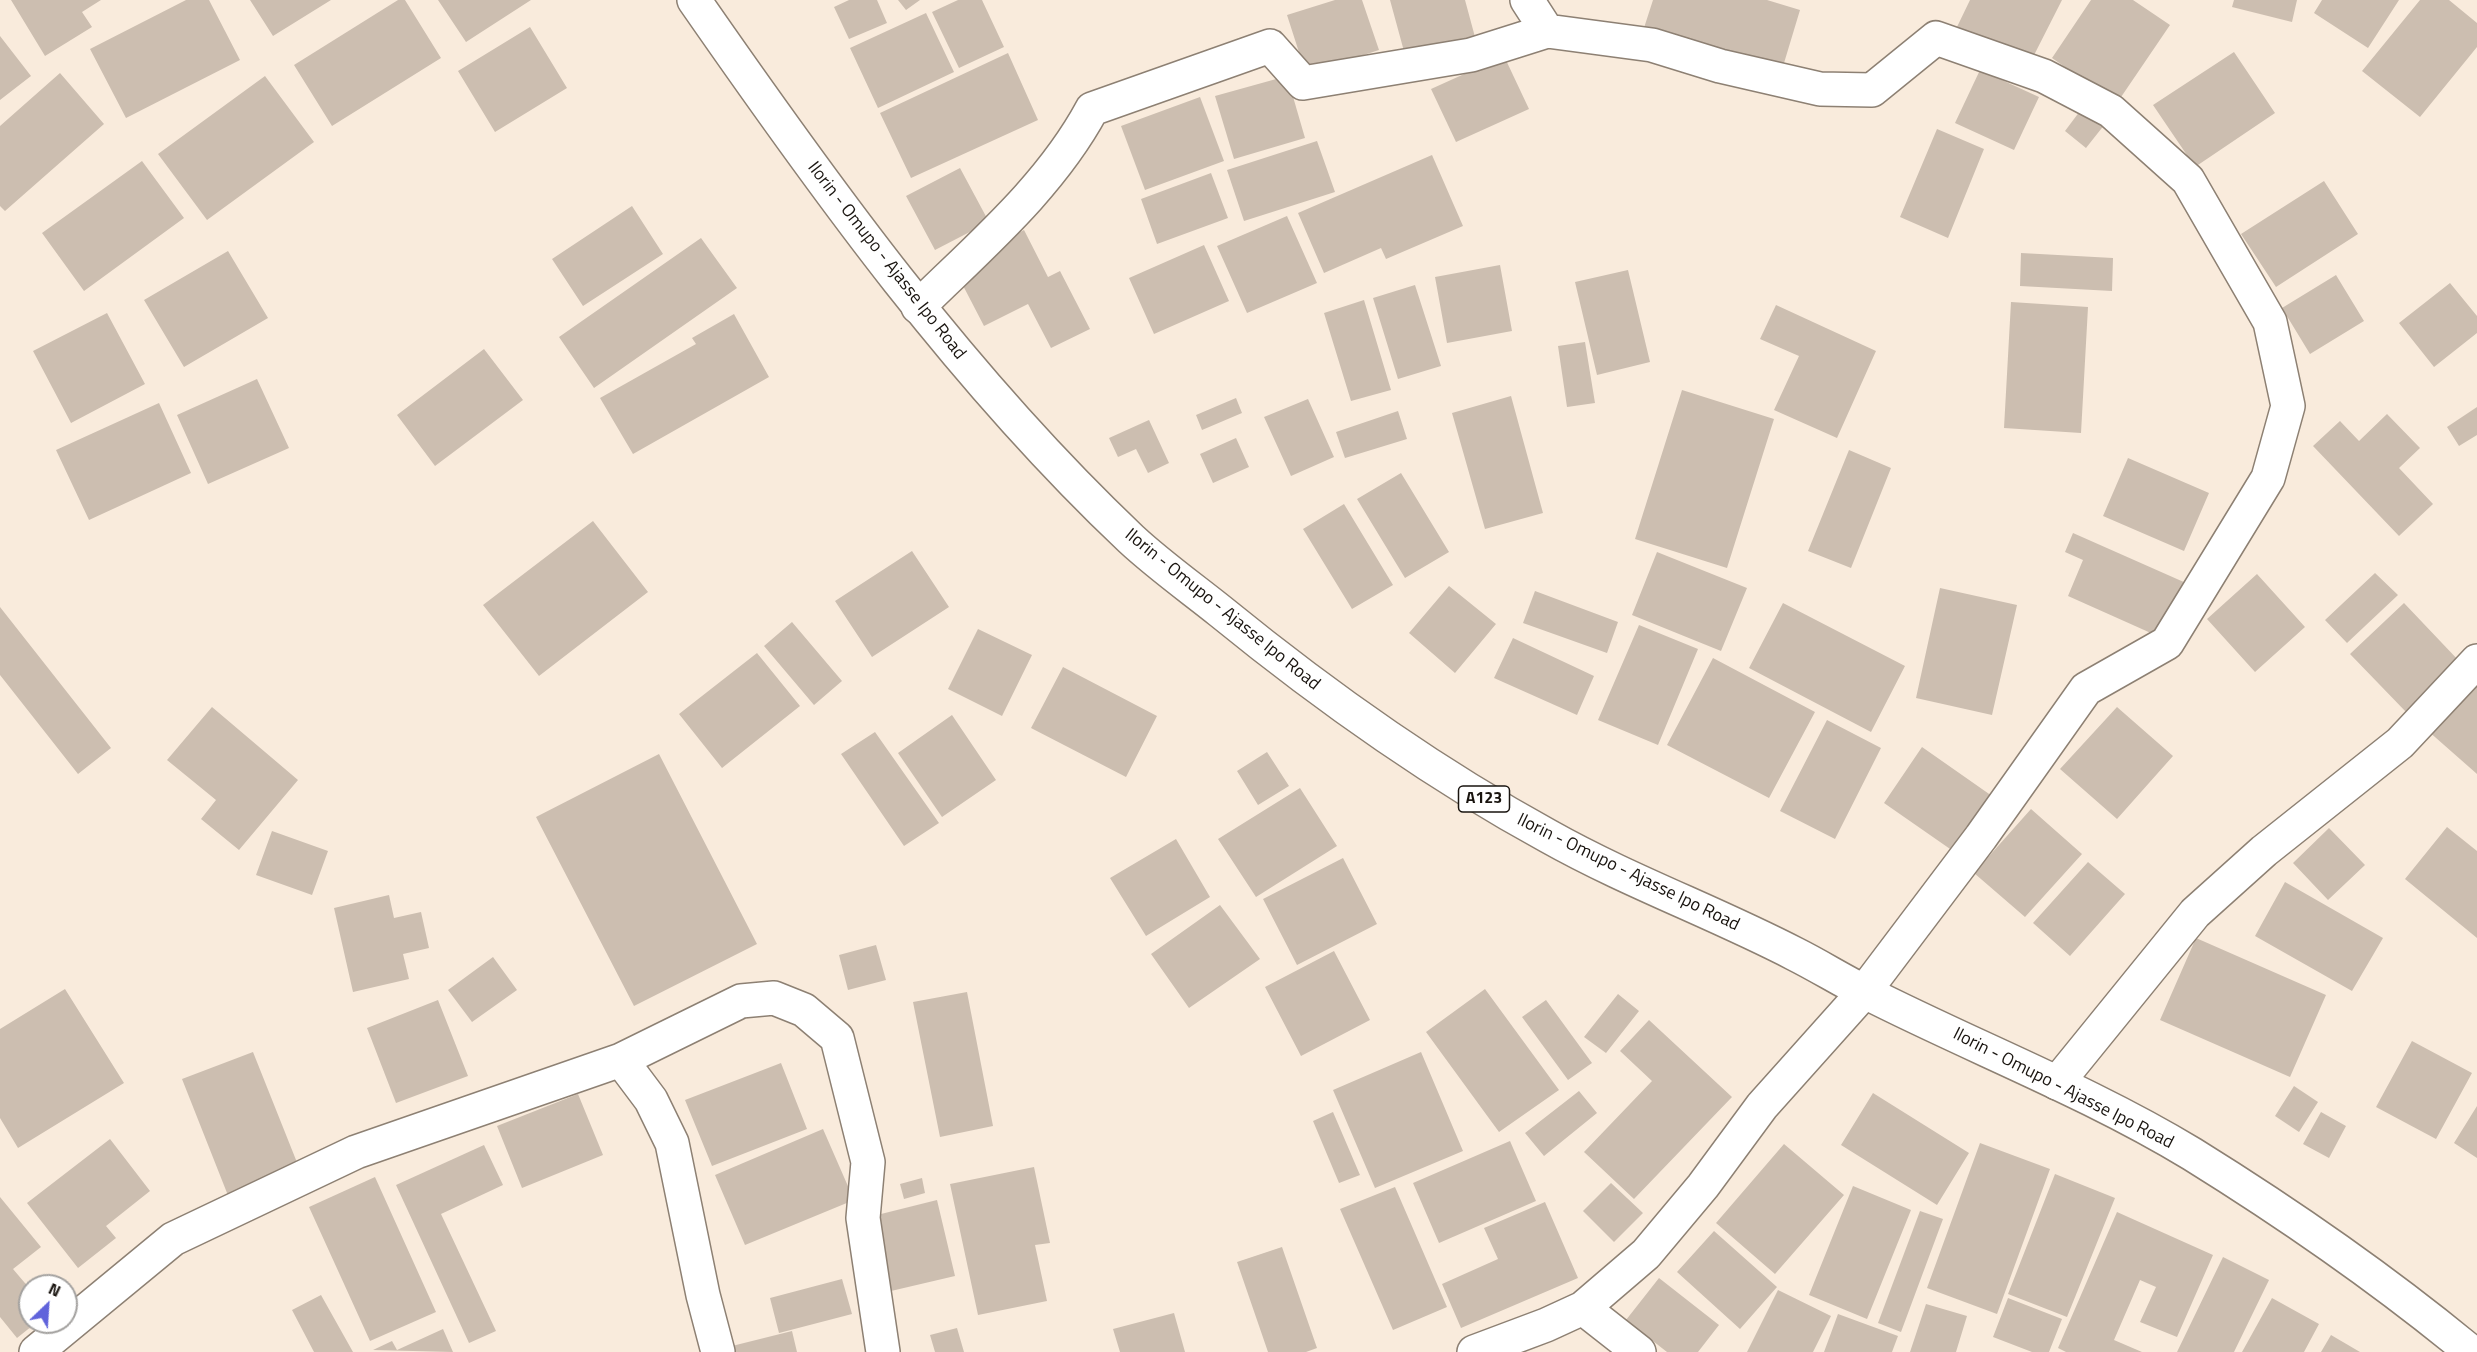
<!DOCTYPE html>
<html>
<head>
<meta charset="utf-8">
<style>
	body { margin:0 }
	#map { position:relative; width:2477px; height:1352px; overflow:hidden; background:#f9ebdc; font-family:"Titillium Web",sans-serif }
	canvas { display:block }
	.north { position:absolute; left:18px; top:1274px; width:60px; height:60px; box-sizing:border-box; background:#fff; border:2px solid #a3a19f; border-radius:50%; rotate:25deg; font-size:16px; font-weight:700; line-height:24px; text-align:center; color:#19140f }
	.north::after { content:''; display:block; margin:auto; width:21px; height:27px; background:#6063db; clip-path:polygon(50% 0,100% 100%,50% 72%,0 100%) }
</style>
</head>
<body>
<div id="map">
<canvas width="2477" height="1352"></canvas>
<div class="north">N</div>
</div>
<script>
const ctx = document.querySelector('canvas').getContext('2d');
ctx.lineJoin = 'round';
function fillPath(path, color) {
  ctx.fillStyle = color;
  ctx.fill(path, 'evenodd');
}
function trace(path, color, width, dash) {
  ctx.strokeStyle = color;
  ctx.lineWidth = width;
  ctx.lineCap = dash ? 'butt' : 'round';
  ctx.setLineDash(dash || []);
  ctx.stroke(path);
}
function write(font, color, halo, rows, align = 'center') {
  ctx.font = font + ' "Titillium Web",sans-serif';
  ctx.lineWidth = 6;
  ctx.setLineDash([]);
  ctx.textBaseline = 'middle';
  ctx.strokeStyle = halo;
  ctx.fillStyle = color;
  for (const [text, x, y, turn = 0] of rows) {
    ctx.save();
    ctx.translate(x, y);
    ctx.rotate((+turn || 0) * Math.PI / 180);
    ctx.textAlign = isNaN(turn) ? turn : align;
    if (halo) ctx.strokeText(text, 0, 0);
    ctx.fillText(text, 0, 0);
    ctx.restore();
  }
}
fillPath(new Path2D(`
	M11 0H101L82 12 92 27 45 56Z
	M186 0H209L240 60 126 118 90 49Z
	M250 0H331L273 36Z
	M398 0H405L441 58 332 126 294 65Z
	M438 0H531L466 42Z
	M849 0H877L887 23 849 39 834 7Z
	M898 0H920L906 10Z
	M958 0H982L1004 47 959 68 932 12Z
	M1335 0H1362L1379 50 1306 74 1287 15Z
	M1390 0H1465L1475 37 1405 55Z
	M1653 0H1767L1800 10 1781 73 1643 31Z
	M1970 0H2062L2030 63 1957 27Z
	M2091 0H2133L2170 25 2117 103 2052 58Z
	M2234 0H2297L2292 22 2232 7Z
	M2322 0H2399L2368 48 2314 13Z
	M2420 0H2449L2477 23V47L2420 117 2362 71Z
	M926 13 954 72 878 108 850 48Z
	M530 27 567 88 495 132 458 71Z
	M0 36 31 76 0 100Z
	M2234 52 2275 113 2195 167 2153 105Z
	M1008 53 1038 120 911 178 880 113Z
	M1504 56 1529 109 1456 142 1431 89Z
	M1980 70 2039 97 2014 150 1955 123Z
	M60 73 104 124 5 211 0 206V126Z
	M265 76 314 142 207 220 158 154Z
	M1287 76 1305 138 1234 159 1215 96Z
	M1200 97 1224 161 1145 190 1121 126Z
	M2083 107 2105 124 2086 148 2065 131Z
	M1937 129 1984 149 1948 238 1900 217Z
	M1317 141 1335 192 1244 221 1227 170Z
	M1432 155 1463 226 1386 259 1381 248 1324 273 1298 213Z
	M142 161 184 218 84 291 42 233Z
	M960 168 989 222 935 250 906 196Z
	M1211 173 1228 218 1157 244 1141 199Z
	M2324 181 2358 234 2276 287 2241 234Z
	M632 206 663 254 583 306 552 259Z
	M1287 216 1317 283 1247 313 1217 246Z
	M1024 230 1048 277 1060 271 1090 329 1051 348 1028 304 984 326 957 274 984 251Z
	M701 238 737 288 594 388 559 337Z
	M1204 245 1229 301 1154 334 1129 278Z
	M228 251 268 318 184 367 144 300Z
	M2021 253 2113 258 2112 291 2020 286Z
	M1500 265 1512 331 1447 343 1435 277Z
	M1628 270 1650 362 1597 375 1575 282Z
	M2336 275 2364 321 2310 354 2282 308Z
	M2450 283 2477 316V333L2434 367 2399 323Z
	M1415 285 1441 366 1398 379 1373 298Z
	M1364 300 1391 390 1351 401 1324 313Z
	M2011 302 2088 307 2081 433 2004 428Z
	M1776 305 1876 351 1837 438 1774 410 1799 356 1760 339Z
	M107 313 145 384 71 423 33 351Z
	M734 314 769 377 633 454 600 398 696 344 692 338Z
	M1585 342 1595 403 1567 407 1558 346Z
	M484 349 523 400 435 466 397 415Z
	M257 379 289 448 208 484 177 415Z
	M1682 390 1774 419 1727 568 1635 539Z
	M1511 396 1543 513 1485 529 1452 413Z
	M1236 398 1242 413 1202 430 1196 415Z
	M1308 399 1334 457 1291 476 1264 417Z
	M159 403 191 473 89 520 56 450Z
	M2477 407V435L2459 446 2447 427Z
	M1398 411 1407 439 1345 458 1336 432Z
	M2387 414 2420 448 2399 468 2433 504 2399 536 2313 446 2340 421 2359 441Z
	M1149 420 1169 463 1148 473 1136 449 1118 457 1109 438Z
	M1236 438 1249 467 1213 483 1200 454Z
	M1849 450 1891 468 1851 568 1808 551Z
	M2128 458 2209 493 2184 551 2103 516Z
	M1401 473 1449 552 1405 578 1357 499Z
	M1344 504 1393 585 1352 609 1303 529Z
	M593 521 648 592 539 676 483 605Z
	M2073 533 2186 583 2162 638 2068 596 2083 560 2065 552Z
	M912 551 949 607 872 657 835 601Z
	M1657 552 1747 588 1721 651 1632 615Z
	M2375 573 2398 595 2347 643 2325 620Z
	M2257 574 2305 627 2255 672 2207 619Z
	M1449 586 1496 624 1455 673 1409 633Z
	M1940 588 2017 605 1992 715 1916 698Z
	M1535 591 1618 622 1607 653 1523 623Z
	M1783 603 1905 666 1871 732 1749 668Z
	M2404 603 2460 662 2407 713 2350 654Z
	M0 607 111 748 78 774 0 675Z
	M792 622 842 681 814 705 764 646Z
	M1639 625 1698 649 1658 745 1598 720Z
	M978 629 1032 655 1002 716 948 689Z
	M1513 638 1594 676 1577 715 1494 678Z
	M757 653 800 706 722 768 679 714Z
	M1713 658 1815 712 1769 798 1667 745Z
	M1063 667 1157 716 1126 777 1031 728Z
	M2477 675V774L2427 730Z
	M212 707 298 780 239 850 201 819 216 800 167 760Z
	M2117 707 2173 756 2117 819 2060 769Z
	M952 715 996 780 942 817 898 753Z
	M1827 720 1881 748 1835 839 1780 811Z
	M875 732 939 823 904 846 841 754Z
	M1922 747 1992 796 1953 851 1884 803Z
	M1267 752 1289 786 1258 805 1237 771Z
	M659 754 757 944 634 1006 536 817Z
	M1300 788 1337 846 1256 897 1218 839Z
	M2031 809 2082 854 2025 917 1974 873Z
	M2447 827 2477 851V938L2405 879Z
	M2329 828 2365 865 2328 900 2293 863Z
	M272 831 328 851 312 895 256 875Z
	M1176 839 1210 897 1146 936 1110 878Z
	M1343 858 1377 924 1297 965 1263 899Z
	M2088 862 2125 894 2070 956 2033 923Z
	M2285 882 2383 938 2352 991 2255 936Z
	M389 895 394 918 421 912 429 948 403 954 409 979 353 992 334 908Z
	M1220 905 1260 959 1189 1008 1151 954Z
	M2196 938 2326 995 2290 1077 2160 1020Z
	M876 945 886 980 848 990 839 955Z
	M1334 951 1370 1020 1301 1056 1265 987Z
	M493 957 517 990 472 1022 448 990Z
	M65 989 124 1083 18 1148 0 1118V1029Z
	M1485 989 1559 1090 1499 1132 1426 1032Z
	M967 992 993 1126 940 1137 913 1002Z
	M1618 994 1639 1011 1606 1053 1584 1037Z
	M438 1000 468 1076 396 1103 367 1028Z
	M1546 1000 1592 1063 1568 1080 1522 1017Z
	M1649 1020 1732 1097 1634 1199 1584 1152 1652 1081 1620 1051Z
	M2412 1041 2472 1073 2436 1139 2376 1107Z
	M253 1052 300 1170 229 1198 182 1079Z
	M1421 1052 1463 1151 1375 1188 1333 1090Z
	M781 1063 807 1129 712 1166 685 1100Z
	M2294 1086 2318 1102 2299 1132 2275 1116Z
	M1579 1091 1597 1113 1544 1156 1525 1133Z
	M1873 1093 1969 1153 1937 1205 1841 1145Z
	M578 1094 603 1155 522 1188 497 1126Z
	M2477 1106V1158L2454 1143Z
	M1333 1112 1360 1175 1339 1183 1313 1121Z
	M2321 1112 2346 1126 2329 1158 2303 1144Z
	M823 1129 854 1200 745 1245 715 1175Z
	M110 1139 150 1191 106 1226 116 1238 78 1268 27 1203Z
	M1510 1141 1536 1201 1439 1243 1413 1183Z
	M1980 1143 2050 1169 1997 1314 1927 1288Z
	M1784 1144 1844 1195 1775 1274 1716 1223Z
	M484 1145 503 1185 441 1214 496 1331 469 1343 396 1185Z
	M1034 1167 1050 1243 1035 1245 1047 1301 978 1315 950 1184Z
	M2055 1174 2115 1198 2067 1317 2008 1294Z
	M375 1177 436 1312 370 1341 309 1207Z
	M922 1178 925 1193 904 1199 900 1184Z
	M1611 1183 1643 1213 1614 1242 1583 1211Z
	M1853 1186 1911 1210 1867 1319 1809 1295Z
	M1395 1187 1447 1307 1393 1330 1340 1209Z
	M0 1197 41 1247 13 1269 30 1289V1322H37L17 1338 0 1317Z
	M937 1200 955 1276 891 1291 873 1216Z
	M1545 1202 1578 1278 1461 1328 1442 1284 1498 1259 1484 1228Z
	M1920 1211 1943 1219 1901 1332 1878 1323Z
	M2117 1212 2213 1255 2177 1337 2140 1322 2156 1287 2140 1280 2114 1340 2142 1352H2066L2058 1348Z
	M1714 1231 1777 1287 1740 1329 1677 1272Z
	M1282 1247 1317 1348 1306 1352H1268L1237 1262Z
	M2223 1257 2269 1280 2234 1352H2177Z
	M1659 1278 1719 1325 1698 1352H1667L1626 1320Z
	M842 1279 852 1314 779 1333 770 1298Z
	M1778 1290 1831 1316 1813 1352H1747Z
	M321 1295 353 1352H314L292 1310Z
	M2008 1298 2062 1319 2049 1352H2032L1993 1337Z
	M2272 1298 2319 1324 2304 1352H2242Z
	M1926 1304 1967 1316 1956 1352H1910Z
	M1174 1313 1185 1352H1120L1113 1329Z
	M1838 1314 1898 1336 1892 1352H1824Z
	M957 1328 964 1352H935L930 1335Z
	M443 1329 453 1352 373 1350 392 1341 397 1350Z
	M792 1331 797 1352H734L732 1346Z
	M2331 1335 2360 1352H2321Z`), '#ccbeb0');
const street = new Path2D(`
	M1527 0 1547 31
	M918 307C980 246 1050 187 1092 109L1270 46 1303 83 1471 55 1547 31 1652 45 1720 66 1820 89 1872 90 1936 38 2044 76 2111 111 2188 180 2270 322 2288 406 2268 478 2167 643 2086 689 1981 837 1864 992 1762 1106 1703 1186 1646 1254 1583 1308 1546 1325 1474 1352
	M621 1060 741 1001 774 998 804 1010 837 1038 868 1162 863 1218 883 1352
	M2057 1083 2195 913 2264 851 2400 743 2477 661
	M1583 1308 1639 1352
	M36 1352 173 1239 356 1152 621 1060 651 1100 672 1143 703 1295 718 1352`);
const highway = new Path2D(`
	M694 0C826 190 962 379 1131 539 1159 565 1190 587 1220 611 1323 695 1431 772 1548 836 1628 881 1714 912 1795 954 1819 966 1841 980 1865 992 1973 1047 2088 1091 2192 1154 2287 1213 2385 1281 2471 1352`);
trace(street, '#8d8073', 36);
trace(highway, '#8d8073', 36);
trace(street, '#fff', 33);
trace(highway, '#fff', 33);
for (const [x, y, w] of [
	[1484,799,51]
]) {
  const box = new Path2D();
  box.roundRect(x - w / 2, y - 13, w, 26, 4.5);
  ctx.fillStyle = '#fff';
  ctx.fill(box);
  trace(box, '#19140f', 1.5);
}
write('bold 16px', '#19140f', null, [
	["A123",1484,799]
]);
write('18px', '#19140f', '#fff', [
	["Ilorin - Omupo - Ajasse Ipo Road",886,261,52],
	["Ilorin - Omupo - Ajasse Ipo Road",1222,610,39],
	["Ilorin - Omupo - Ajasse Ipo Road",1628,873,26],
	["Ilorin - Omupo - Ajasse Ipo Road",2063,1089,27]
]);
</script>
</body>
</html>
